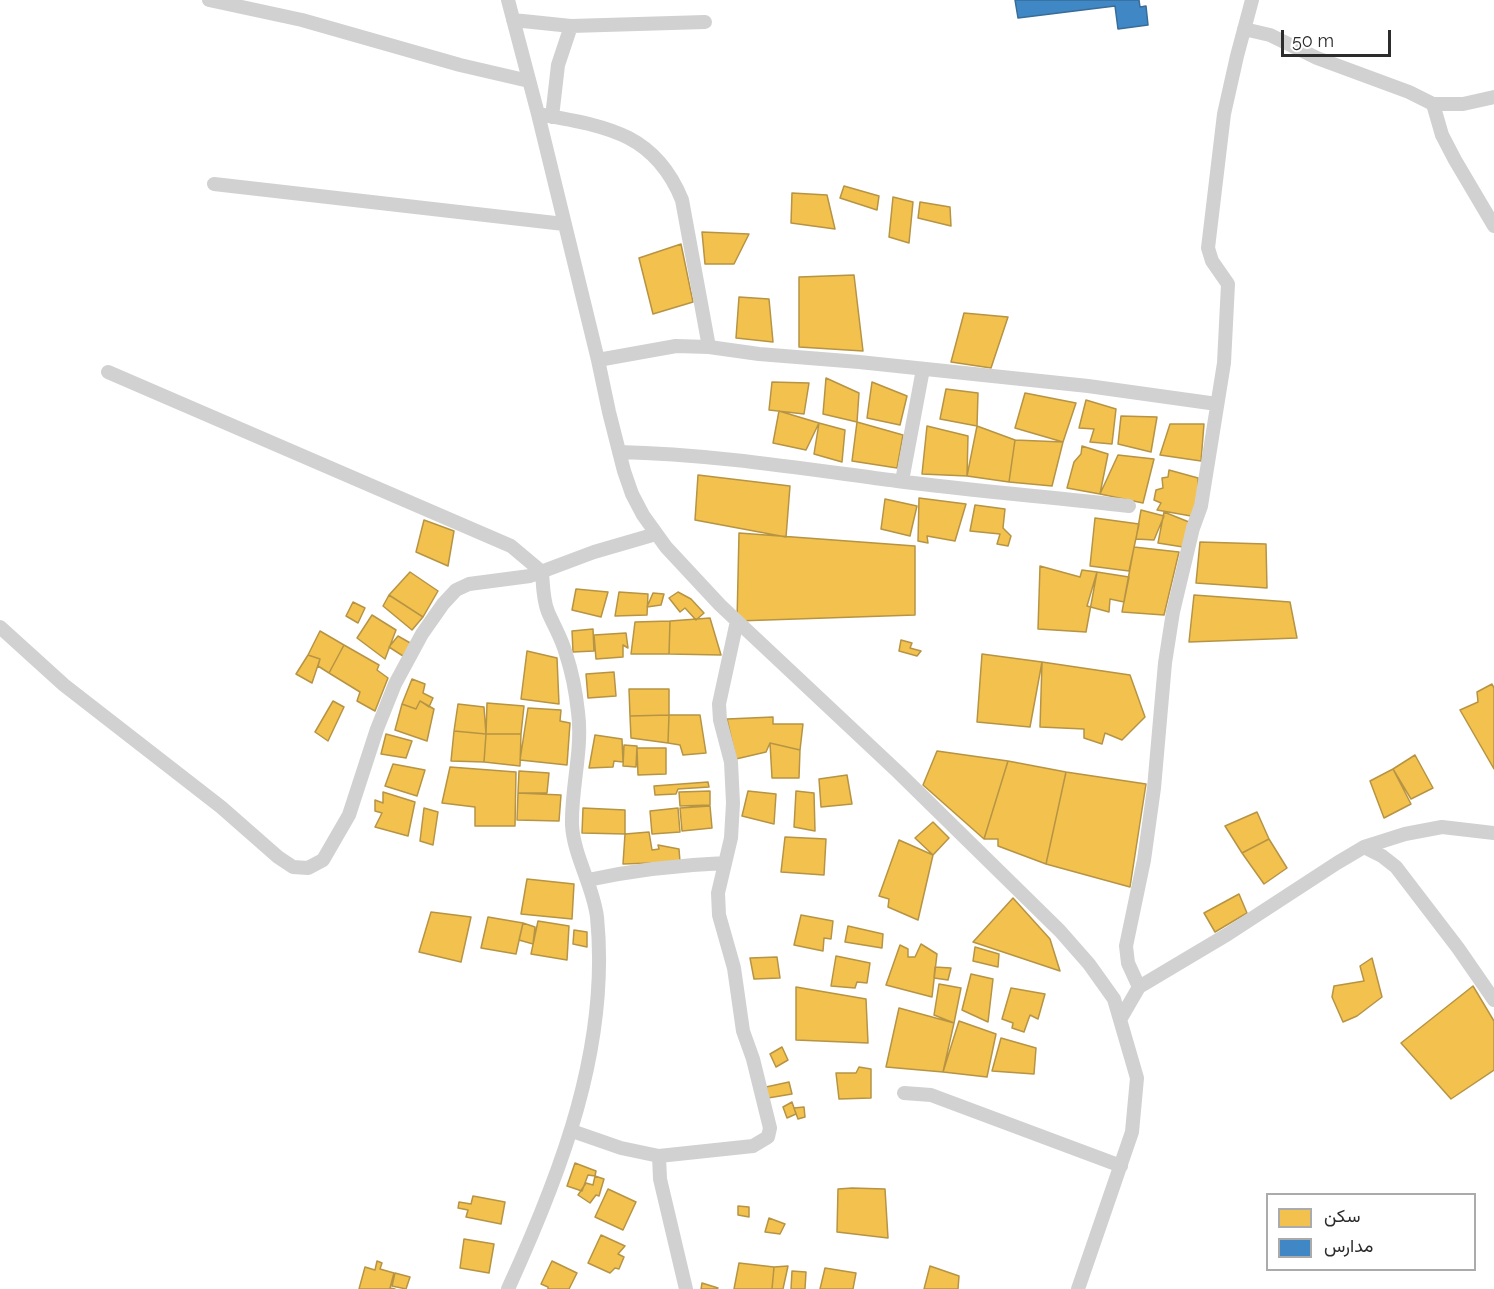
<!DOCTYPE html>
<html>
<head>
<meta charset="utf-8">
<style>
	body { margin:0 }
	#map { position:relative; width:1494px; height:1289px; overflow:hidden; background:#fff; font-family:Raleway,Vazirmatn,sans-serif }
	canvas { display:block }
	.legend { position:absolute; left:1266px; top:1193px; width:210px; height:78px; box-sizing:border-box; background:#fff; border:2px solid #ababab; margin:0; padding:8px 10px; list-style:none; font-size:18px; color:#2c2c2c }
	.legend li { display:flex; align-items:center; gap:12px; height:30px }
	.legend b { width:30px; border:2px solid #ababab }
	.scale { position:absolute; left:1281px; top:30px; width:110px; height:27px; box-sizing:border-box; border:3px solid #2c2c2c; border-top:0; padding-left:8px; font-size:18px; line-height:21px; white-space:nowrap; color:#2c2c2c; -webkit-text-stroke:4px #fff; paint-order:stroke }
</style>
</head>
<body>
<div id="map">
<canvas width="1494" height="1289"></canvas>
<ul class="legend">
<li><b style="height:16px;background:#f2c14e"></b>سكن</li>
<li><b style="height:16px;background:#3f88c5"></b>مدارس</li>
</ul>
<div class="scale">50 m</div>
</div>
<script>
const ctx = document.querySelector('canvas').getContext('2d');
ctx.lineJoin = 'round';
function fillPath(path, color) {
  ctx.fillStyle = color;
  ctx.fill(path, 'evenodd');
}
function trace(path, color, width, dash) {
  ctx.strokeStyle = color;
  ctx.lineWidth = width;
  ctx.lineCap = dash ? 'butt' : 'round';
  ctx.setLineDash(dash || []);
  ctx.stroke(path);
}
const homes = new Path2D(`
	M844 186 879 196 877 210 840 198Z
	M792 193 827 195 835 229 791 223Z
	M893 197 913 202 909 243 889 237Z
	M920 202 950 207 951 226 918 218Z
	M702 232 749 234 734 264H705Z
	M681 244 693 302 653 314 639 258Z
	M854 275 863 351 799 347V277Z
	M739 297 769 299 773 342 736 338Z
	M964 313 1008 317 991 368 951 362Z
	M826 378 859 393 857 422 823 414Z
	M772 382 809 383 804 414 769 410Z
	M872 382 907 396 900 425 867 418Z
	M946 389 978 393 977 426 940 419Z
	M1025 393 1076 403 1063 442 1015 428Z
	M1086 400 1116 409 1112 444 1090 442 1094 429 1079 428Z
	M779 411 819 423 806 450 773 443Z
	M1121 416 1157 417 1151 452 1118 444Z
	M857 422 903 435 897 468 852 461Z
	M819 423 845 430 842 462 814 454Z
	M1170 424H1204L1201 461 1160 455Z
	M927 426 968 436 967 476 922 474Z
	M977 426 1015 440 1009 482 967 476Z
	M1015 440 1063 442 1052 486 1009 482Z
	M1082 446 1108 454 1100 494 1067 488 1074 462 1081 454Z
	M1118 455 1154 459 1143 503 1100 494Z
	M1169 470 1198 478 1199 512 1191 516 1157 510 1161 503 1154 500 1156 490 1163 488 1162 478 1168 477Z
	M698 475 790 486 786 537 695 520Z
	M919 498 966 504 955 541 927 536 928 543 918 541Z
	M885 499 917 506 910 536 881 529Z
	M975 505 1005 509 1003 528 1011 536 1008 546 997 544 1000 534 970 531Z
	M1141 510 1164 516 1154 540 1136 539Z
	M1164 512 1189 522 1183 547 1158 543Z
	M1095 518 1139 524 1129 571 1090 566Z
	M424 520 454 531 448 566 416 552Z
	M739 533 915 546V615L737 621Z
	M1200 542 1266 544 1267 588 1196 583Z
	M1134 547 1179 552 1164 615 1122 612Z
	M1040 566 1080 577 1082 570 1097 572 1086 632 1038 629Z
	M410 572 438 591 423 617 389 595Z
	M1097 572 1129 577 1124 602 1110 599 1109 612 1087 606Z
	M576 589 608 592 601 617 572 610Z
	M619 592 648 594 647 615 615 616Z
	M678 592 691 599 704 613 696 620 685 608 680 612 669 598Z
	M653 593 664 594 661 605 647 607Z
	M389 595 423 617 412 630 383 606Z
	M1194 595 1290 602 1297 638 1189 642Z
	M353 602 365 608 358 623 346 616Z
	M372 615 396 630 385 659 357 638Z
	M710 618 721 655 669 654 670 621Z
	M670 621 669 654H631L635 622Z
	M593 629 594 651 573 652 572 631Z
	M320 631 344 645 329 673 318 666 320 659 308 655Z
	M626 633 628 648 623 645V657L596 659 594 635Z
	M398 636 412 644 403 656 389 647Z
	M901 640 912 643 910 648 921 651 917 656 899 651Z
	M344 645 379 665 377 670 388 678 375 711 357 701 360 692 329 673Z
	M527 651 557 658 559 704 521 699Z
	M982 654 1042 662 1030 727 977 722Z
	M308 655 320 659 312 683 296 674Z
	M1042 662 1130 675 1145 717 1122 740 1105 733 1102 744 1084 738V729L1040 727Z
	M614 672 616 696 588 698 586 674Z
	M412 679 425 684 423 693 433 698 429 707 420 701 416 709 402 704Z
	M1492 684 1494 688V769L1460 710 1478 702 1477 692Z
	M629 689H669V715L630 716Z
	M333 701 344 707 328 741 315 732Z
	M420 701 434 709 427 741 395 730 402 704 416 709Z
	M487 703 524 706 521 734H486Z
	M458 704 484 707 486 734 454 731Z
	M528 708 561 710 560 721 570 723 567 765 520 760Z
	M669 715 668 743 631 738 630 716Z
	M669 715H700L706 753 683 755 680 745 668 743Z
	M773 717V724H803L800 750 770 743 766 752 736 759 727 719Z
	M454 731 486 734 484 762 451 761Z
	M386 734 412 741 406 758 381 754Z
	M486 734H521L520 766 484 762Z
	M595 735 622 739 623 762 614 761 613 767 589 768Z
	M770 743 800 750 799 778H772Z
	M624 745 637 746 636 767 623 766Z
	M637 748H666V774L638 775Z
	M937 751 1008 761 984 839 923 785Z
	M1415 755 1433 788 1411 799 1393 769Z
	M1008 761 1066 772 1046 864 998 846V839H984Z
	M393 764 425 770 417 796 385 786Z
	M450 767 516 772 515 826H475V807L442 803Z
	M1393 769 1411 804 1384 818 1370 781Z
	M519 771 549 773 547 793H518Z
	M1066 772 1146 784 1130 887 1046 864Z
	M847 775 852 804 821 807 819 779Z
	M708 782 709 787 678 789 676 794 655 795 654 786Z
	M710 791V805L680 806 679 792Z
	M748 791 776 794 774 824 742 816Z
	M796 791 814 793 815 831 794 827Z
	M383 792 415 802 408 836 375 827 382 813 375 811V800L383 803Z
	M518 793 561 795 559 821 517 820Z
	M710 806 712 828 682 831 680 808Z
	M424 808 438 812 433 845 420 841Z
	M583 808 625 810V834L582 833Z
	M678 808 680 832 652 834 650 811Z
	M1257 812 1269 839 1242 853 1225 826Z
	M933 822 949 838 933 855 915 838Z
	M649 832 652 850 659 849 658 845 679 849 680 862 623 864 625 834Z
	M785 837 826 839 824 875 781 872Z
	M1269 839 1287 868 1264 884 1242 853Z
	M899 840 933 855 918 920 888 907 889 899 879 896Z
	M527 879 574 884 572 919 521 914Z
	M1239 894 1247 913 1215 932 1204 913Z
	M1013 898 1050 939 1060 971 973 942Z
	M431 912 471 917 461 962 419 952Z
	M801 915 833 921 831 939 824 938 823 951 794 945Z
	M488 917 523 923 516 954 481 948Z
	M538 921 569 926 567 960 531 954Z
	M523 923 535 927 533 944 519 940Z
	M848 926 883 934 882 948 845 942Z
	M574 930 587 932V947L573 944Z
	M921 944 937 954 932 997 886 985 900 945 908 949V957H915Z
	M975 947 999 954 998 967 973 961Z
	M836 956 870 963 867 983 857 982 855 988 831 986Z
	M777 957 780 978 754 979 750 958Z
	M1372 958 1382 997 1357 1016 1343 1022 1332 997 1334 986 1364 981 1360 966Z
	M935 967 951 968 948 980 934 978Z
	M971 974 993 979 988 1022 962 1010Z
	M939 984 961 988 954 1023 934 1015Z
	M1473 986 1494 1021V1070L1451 1099 1401 1043Z
	M796 987 866 999 868 1043 796 1040Z
	M1011 988 1045 994 1038 1019 1030 1015 1024 1032 1012 1028 1013 1023 1002 1019Z
	M899 1008 954 1023 943 1072 886 1067Z
	M959 1021 996 1034 987 1077 943 1072Z
	M1001 1038 1036 1048 1034 1074 992 1071Z
	M782 1047 788 1060 776 1067 770 1054Z
	M859 1067 871 1069V1098L839 1099 836 1073H856Z
	M789 1082 792 1094 768 1098 766 1087Z
	M792 1102 796 1114 787 1118 783 1107Z
	M804 1107 805 1117 798 1119 794 1108Z
	M575 1163 596 1171 595 1176 588 1175 582 1191 567 1186Z
	M595 1176 604 1179 599 1196 596 1195 590 1203 578 1195 586 1183 593 1185Z
	M852 1188 885 1189 888 1238 837 1232 838 1189Z
	M608 1189 636 1202 623 1230 595 1217Z
	M473 1196 505 1202 501 1224 466 1217 468 1210 458 1208 459 1202 471 1204Z
	M738 1206 749 1207V1217L738 1215Z
	M769 1218 785 1224 780 1234 765 1232Z
	M601 1235 625 1246 618 1254 624 1257 619 1269 615 1268 610 1273 588 1263Z
	M464 1239 494 1244 489 1273 460 1268Z
	M377 1261 382 1263 380 1269 394 1273 390 1288 395 1289H359L365 1267 375 1270Z
	M552 1261 577 1273 569 1289H548V1287L541 1284Z
	M739 1263 774 1267 772 1289H734Z
	M788 1266 783 1289H772L774 1267Z
	M930 1266 959 1276 958 1289H924Z
	M825 1268 856 1273 853 1289H820Z
	M792 1271 806 1272 805 1289H791Z
	M395 1273 410 1277 406 1289 392 1286Z
	M702 1283 718 1288 717 1289H701Z`);
fillPath(homes, '#f2c14e');
trace(homes, '#b79444', 1.5);
const schools = new Path2D(`
	M1015 0H1139L1140 7 1146 6 1148 25 1118 29 1115 6 1018 18Z`);
fillPath(schools, '#3f88c5');
trace(schools, '#396c97', 1.5);
trace(new Path2D(`
	M209 0 302 20 460 65 529 81
	M508 0 538 114 598 360 609 412 624 471 632 494 643 515 666 547 720 605 899 773 1060 931 1089 964 1114 999 1137 1078 1132 1132 1078 1289
	M513 20 571 26 705 22
	M1244 29 1270 35 1317 58 1409 92 1433 104H1463L1494 97
	M1433 104 1442 135 1455 160 1494 226
	M538 114C603 126 654 131 682 200L709 347
	M552 117 558 65 571 26
	M214 184 564 224
	M598 360 676 346 709 347 759 354 859 362 1088 386 1217 404
	M108 372 511 546 542 572C543 585 543 600 548 612 554 626 562 639 566 654 572 672 576 693 578 712 583 750 571 787 572 825 574 857 593 885 597 917 610 1047 561 1173 508 1289
	M619 452C712 454 805 469 897 481 974 491 1051 497 1129 506
	M902 481 923 369
	M0 627 64 685 221 807 278 857 293 867 308 868 323 860 349 815 377 729 395 684 422 634 443 604 456 590 469 584 530 576 594 552 656 534
	M1364 847 1382 856 1396 867 1458 948 1494 1000
	M588 880C634 870 679 865 725 863
	M1139 987 1228 934 1337 863 1364 847 1405 834 1442 827 1494 833
	M1121 1018 1139 987 1128 963 1126 946 1144 860 1154 788 1165 663 1173 612 1193 528 1201 506 1224 363 1228 284 1212 261 1208 248 1224 114 1237 56 1252 0
	M904 1093 931 1095 1121 1166
	M572 1131 621 1148 659 1156 753 1146 768 1137 770 1128 753 1059 743 1031 734 968 719 915 718 893 731 838 733 803 731 762 720 720 719 704 737 621
	M659 1156 660 1179 686 1289`), '#d1d1d1', 14);
</script>
</body>
</html>
